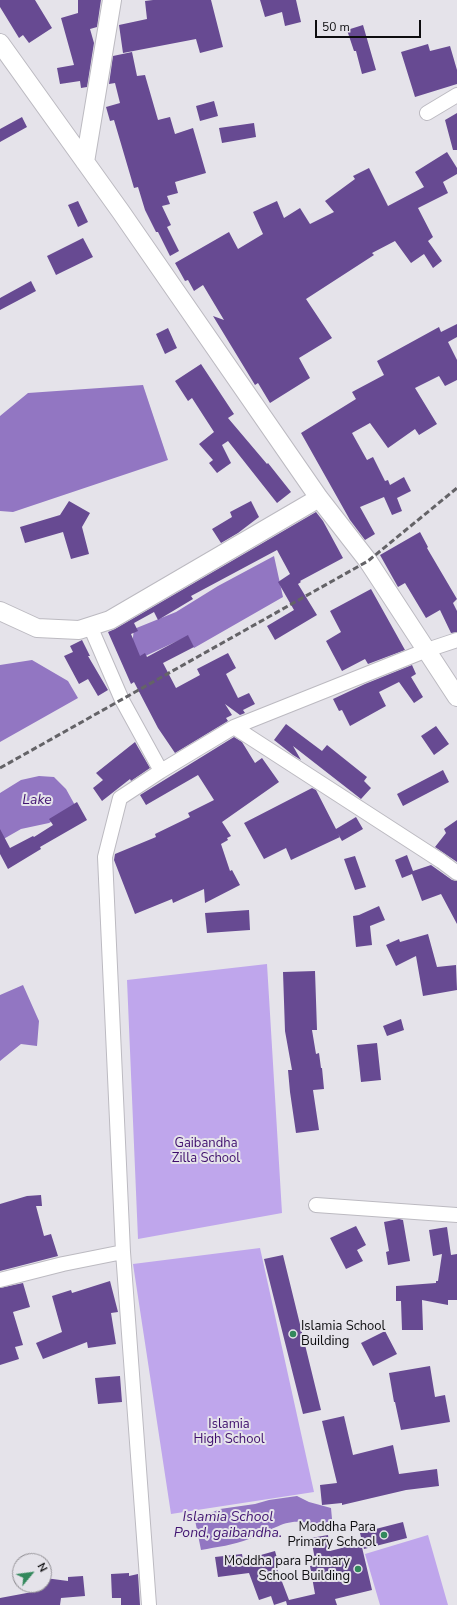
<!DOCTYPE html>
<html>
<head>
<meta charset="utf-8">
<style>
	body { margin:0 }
	#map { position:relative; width:457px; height:1605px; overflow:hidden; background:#e5e3ea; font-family:"Nunito Sans",sans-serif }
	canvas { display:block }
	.north { position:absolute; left:12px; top:1553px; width:40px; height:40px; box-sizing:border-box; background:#e5e3ea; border:1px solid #8f8d92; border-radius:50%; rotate:61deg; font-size:11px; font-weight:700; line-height:16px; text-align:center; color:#0d0d0f }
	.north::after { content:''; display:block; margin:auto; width:14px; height:18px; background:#33885c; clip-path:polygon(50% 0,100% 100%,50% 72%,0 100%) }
	.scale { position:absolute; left:315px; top:20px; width:106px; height:18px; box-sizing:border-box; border:2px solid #0d0d0f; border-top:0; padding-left:5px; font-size:12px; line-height:14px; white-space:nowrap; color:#0d0d0f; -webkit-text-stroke:3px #e5e3ea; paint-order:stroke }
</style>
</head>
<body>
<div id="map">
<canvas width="457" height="1605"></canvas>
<div class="north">N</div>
<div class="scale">50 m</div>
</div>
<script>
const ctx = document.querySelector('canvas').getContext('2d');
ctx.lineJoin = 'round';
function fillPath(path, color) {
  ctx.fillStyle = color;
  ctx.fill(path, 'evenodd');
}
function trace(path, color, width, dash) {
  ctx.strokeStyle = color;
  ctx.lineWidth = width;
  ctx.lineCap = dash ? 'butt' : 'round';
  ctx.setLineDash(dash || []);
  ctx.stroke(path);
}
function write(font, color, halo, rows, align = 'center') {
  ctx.font = font + ' "Nunito Sans",sans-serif';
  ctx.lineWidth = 4;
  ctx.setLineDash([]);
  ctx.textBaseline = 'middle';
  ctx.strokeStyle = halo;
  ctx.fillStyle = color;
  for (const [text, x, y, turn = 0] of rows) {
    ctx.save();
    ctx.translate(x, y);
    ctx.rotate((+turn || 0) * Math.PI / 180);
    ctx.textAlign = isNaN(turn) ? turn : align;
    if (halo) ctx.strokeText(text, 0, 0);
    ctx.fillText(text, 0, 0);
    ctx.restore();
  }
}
fillPath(new Path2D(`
	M267 964 282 1213 138 1239 127 980Z
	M260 1248 314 1492 171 1514 133 1264Z
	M428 1535 448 1605H380L365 1554Z`), '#bfa6ec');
fillPath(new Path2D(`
	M143 385 168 460 13 512 0 511V416L28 393Z
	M274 556 283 597 194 648 188 636 139 659 132 645 134 629 176 612 218 586Z
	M32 660 68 681 78 698 0 742V665Z
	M39 776 54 777 66 789 76 807 49 823 21 829 0 841V793L21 780Z
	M23 985 39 1021 37 1046 21 1044 0 1061V995Z
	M297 1496 309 1502 331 1508 332 1519 321 1526C284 1515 281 1528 249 1539 234 1545 217 1547 201 1550L195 1520 220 1509 255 1504 269 1500Z`), '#9276c2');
fillPath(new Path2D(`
	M0 0H35L52 28 29 43 23 35 19 38 0 7Z
	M78 0H101L97 27 90 29 94 43 87 87 81 88 80 81 60 84 57 68 74 65 61 18 78 13Z
	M153 0H211L223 47 200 53 196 39 123 53 119 25 147 19 145 1Z
	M260 0H296L301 22 285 26 282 12 265 17Z
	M363 25 376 70 362 74 356 51H354L347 30Z
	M428 44 430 51 450 46 457 70V84L415 97 401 52Z
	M132 52 137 76 145 75 158 120 170 117 175 134 193 128 206 173 175 182 178 193 167 196 170 204 162 206 171 225 167 227 179 251 170 256 158 232H156L145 210 138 187 134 188 114 120 110 121 106 107 120 103 115 83 109 84 113 56Z
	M214 101 218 116 200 121 196 106Z
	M457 113V150H453L445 120Z
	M22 117 27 127 0 142V129Z
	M254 123 256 137 222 143 219 128Z
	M447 152 457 168V174L443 182 448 193 418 208 433 237 428 241 442 261 433 268 424 254 411 263 395 241 372 253 374 255 306 299 332 338 299 358 310 378 270 403 258 383 255 385 213 316 224 320 203 285 194 291 188 280 185 281 175 263 229 232 238 249 263 234 253 212 277 201 284 218 300 208 310 224 334 212 325 201 355 179 353 176 369 168 388 206 424 187 415 172Z
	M78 201 88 222 78 227 68 205Z
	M83 238 93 257 56 275 47 256Z
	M31 281 36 291 0 310V298Z
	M457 324V337L448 342 457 360V380L445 386 439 376 415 388 437 424 419 435 415 429 388 448 370 423 352 433 367 460 373 457 385 481 388 480 390 485 404 477 411 491 397 498 402 511 392 515 384 497 360 507 375 534 365 540 350 520 301 433 356 399 352 392 384 375 377 361 439 327 441 332Z
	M168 328 177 348 165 354 156 334Z
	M201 364 234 414 228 418 267 464 268 463 291 492 277 503 228 441 222 445 231 463 217 473 209 463 213 460 199 444 214 432 192 398 188 401 175 381Z
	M69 501 90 513 82 527 89 554 71 559 63 532 25 543 20 527 60 515Z
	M251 501 259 517 238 533 221 543 212 529 232 517 230 512Z
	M316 512 323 521 343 558 300 581 301 582 298 584 317 615 275 640 267 626 294 610 278 582 290 574 277 550 191 596 193 599 158 620 154 612 134 623 138 631 131 634 140 656 145 653 147 657 188 635 194 647 163 663 176 688 200 675 197 669 228 653 236 668 226 674 238 698 249 693 255 704 243 710 245 713 240 715 225 704 232 715 226 718 228 721 175 753 158 728 134 682 131 684 108 632 115 629Z
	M420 532 428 547 427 548 457 599 453 603 457 611V632L451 633 440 610 426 618 405 583 398 587 380 555Z
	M371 589 405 650 368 664 365 659 342 671 326 641 341 632 330 611Z
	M82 640 90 656H88L108 690 98 696 88 679 79 684 64 656 73 652 70 646Z
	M412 665 416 674 411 677 423 697 414 703 399 682 379 692 386 706 350 726 342 710 339 711 333 699 365 684Z
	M286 724 322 751 327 745 367 777 364 781 371 788 361 799 293 746 301 760 293 755 274 740Z
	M436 726 449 744 434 755 421 736Z
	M234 737 242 742 255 763 262 758 279 782 222 822 231 836 227 838 228 840 221 844 230 871 232 870 240 885 205 903 204 889 173 903 172 899 135 914 114 860 115 854 156 837 155 834 190 817 188 813 214 800 198 775 146 805 140 795Z
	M135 742 150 768 131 781 130 779 102 801 93 788 103 780 96 773Z
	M443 770 449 782 403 806 397 794Z
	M312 788 316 790 336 829 356 817 363 829 342 841 338 834 340 837 291 860 286 848 264 859 244 823Z
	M77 802 87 820 40 847 41 849 8 869 0 854V829L10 848 33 836 34 837 53 825 49 819Z
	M457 820V862L435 847 446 833 444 829Z
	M407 855 413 871 431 865 452 880 457 881V924L441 894 422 901 412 874 402 878 395 860Z
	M355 856 366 887 355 890 344 859Z
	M379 906 385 920 370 926 372 945 356 947 353 916 359 915Z
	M249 910 250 930 207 933 205 913Z
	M428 934 437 967 456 965 457 990 423 996 416 956 396 966 386 945 399 939 400 942Z
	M315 971 317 1030H312L316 1054 319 1053 321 1068H322L324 1089 313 1090 319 1130 296 1133 290 1092 288 1070H292L285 1031 283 972Z
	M401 1019 404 1030 387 1036 383 1026Z
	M377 1043 381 1080 361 1082 357 1045Z
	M41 1195 42 1206H36L44 1236 51 1234 58 1256 0 1271V1204L27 1196Z
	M399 1219 403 1220 410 1261 388 1265 386 1252 389 1251 384 1222Z
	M356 1226 366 1245 357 1250 363 1261 346 1269 330 1238Z
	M447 1227 451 1255 457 1254V1300H448V1305L422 1300 423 1330H402L401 1301H396V1286L436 1283V1281H438L442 1254 433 1256 429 1230Z
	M283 1255 321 1410 303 1414 264 1259Z
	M110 1281 118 1312 111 1313 116 1344 88 1348 87 1342 43 1359 36 1343 62 1332 52 1296 71 1290 72 1293Z
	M23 1283 30 1307 13 1312 23 1345 15 1347 19 1359 0 1365V1288Z
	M385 1331 397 1354 373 1366 361 1343Z
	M430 1366 435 1397 445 1395 450 1422 401 1430 395 1402H394L389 1373Z
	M120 1376 122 1402 98 1404 95 1378Z
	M344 1416 353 1455 393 1445 399 1474 437 1469 439 1486 406 1490 342 1505V1503L322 1505 320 1485 337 1483 322 1421Z
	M403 1522 407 1538 364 1549 360 1533Z
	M328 1535 330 1551 361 1543 372 1590 335 1599 337 1605H287L286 1601 274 1605 271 1596 259 1600 249 1573 218 1577 215 1557 242 1554 243 1560 275 1551 279 1565 276 1566 289 1600 315 1594 310 1566 316 1565 311 1538Z
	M129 1573V1576L138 1574 140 1605H121V1598H112L111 1574Z
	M83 1576 85 1596 61 1598 60 1605H0V1598L43 1590 45 1578 68 1581V1577Z`), '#674a92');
const minor = new Path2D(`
	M427 113 457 95
	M90 626 122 700 161 771
	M234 727 441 861 457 873
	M316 1205 457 1215
	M0 1280 63 1264 123 1252
	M149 1605 123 1252 105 857 120 798 161 771 234 727 427 650 457 640`);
const major = new Path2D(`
	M0 43 121 212 319 498 368 561 457 697
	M85 162 112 0
	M0 611 37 628 79 630 110 620 319 498`);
trace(minor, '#bcbac1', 16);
trace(major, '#bcbac1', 20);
trace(minor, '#fff', 14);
trace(major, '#fff', 18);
trace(new Path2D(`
	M0 768 368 561 457 488`), '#646367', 3, [6, 3]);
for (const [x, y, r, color] of [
	[293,1334,4,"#33885c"],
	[384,1535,4,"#33885c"],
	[358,1569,4,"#33885c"]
]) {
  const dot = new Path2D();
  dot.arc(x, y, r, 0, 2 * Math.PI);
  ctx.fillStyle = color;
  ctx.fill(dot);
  trace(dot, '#e5e3ea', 1.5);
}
write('13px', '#3e0e6c', '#e5e3ea', [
	["Gaibandha",206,1144],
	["Zilla School",206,1159],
	["Islamia",229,1425],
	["High School",229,1440]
]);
write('13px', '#0d0d0f', '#e5e3ea', [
	["Islamia School",301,1327,"left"],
	["Building",301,1342,"left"],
	["Moddha Para",376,1528],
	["Primary School",376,1543],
	["Moddha para Primary",350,1562],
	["School Building",350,1577]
], 'right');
write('italic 14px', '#421572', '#e5e3ea', [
	["Lake",37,801],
	["Islamia School",228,1518],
	["Pond, gaibandha.",228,1534]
]);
</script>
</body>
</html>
